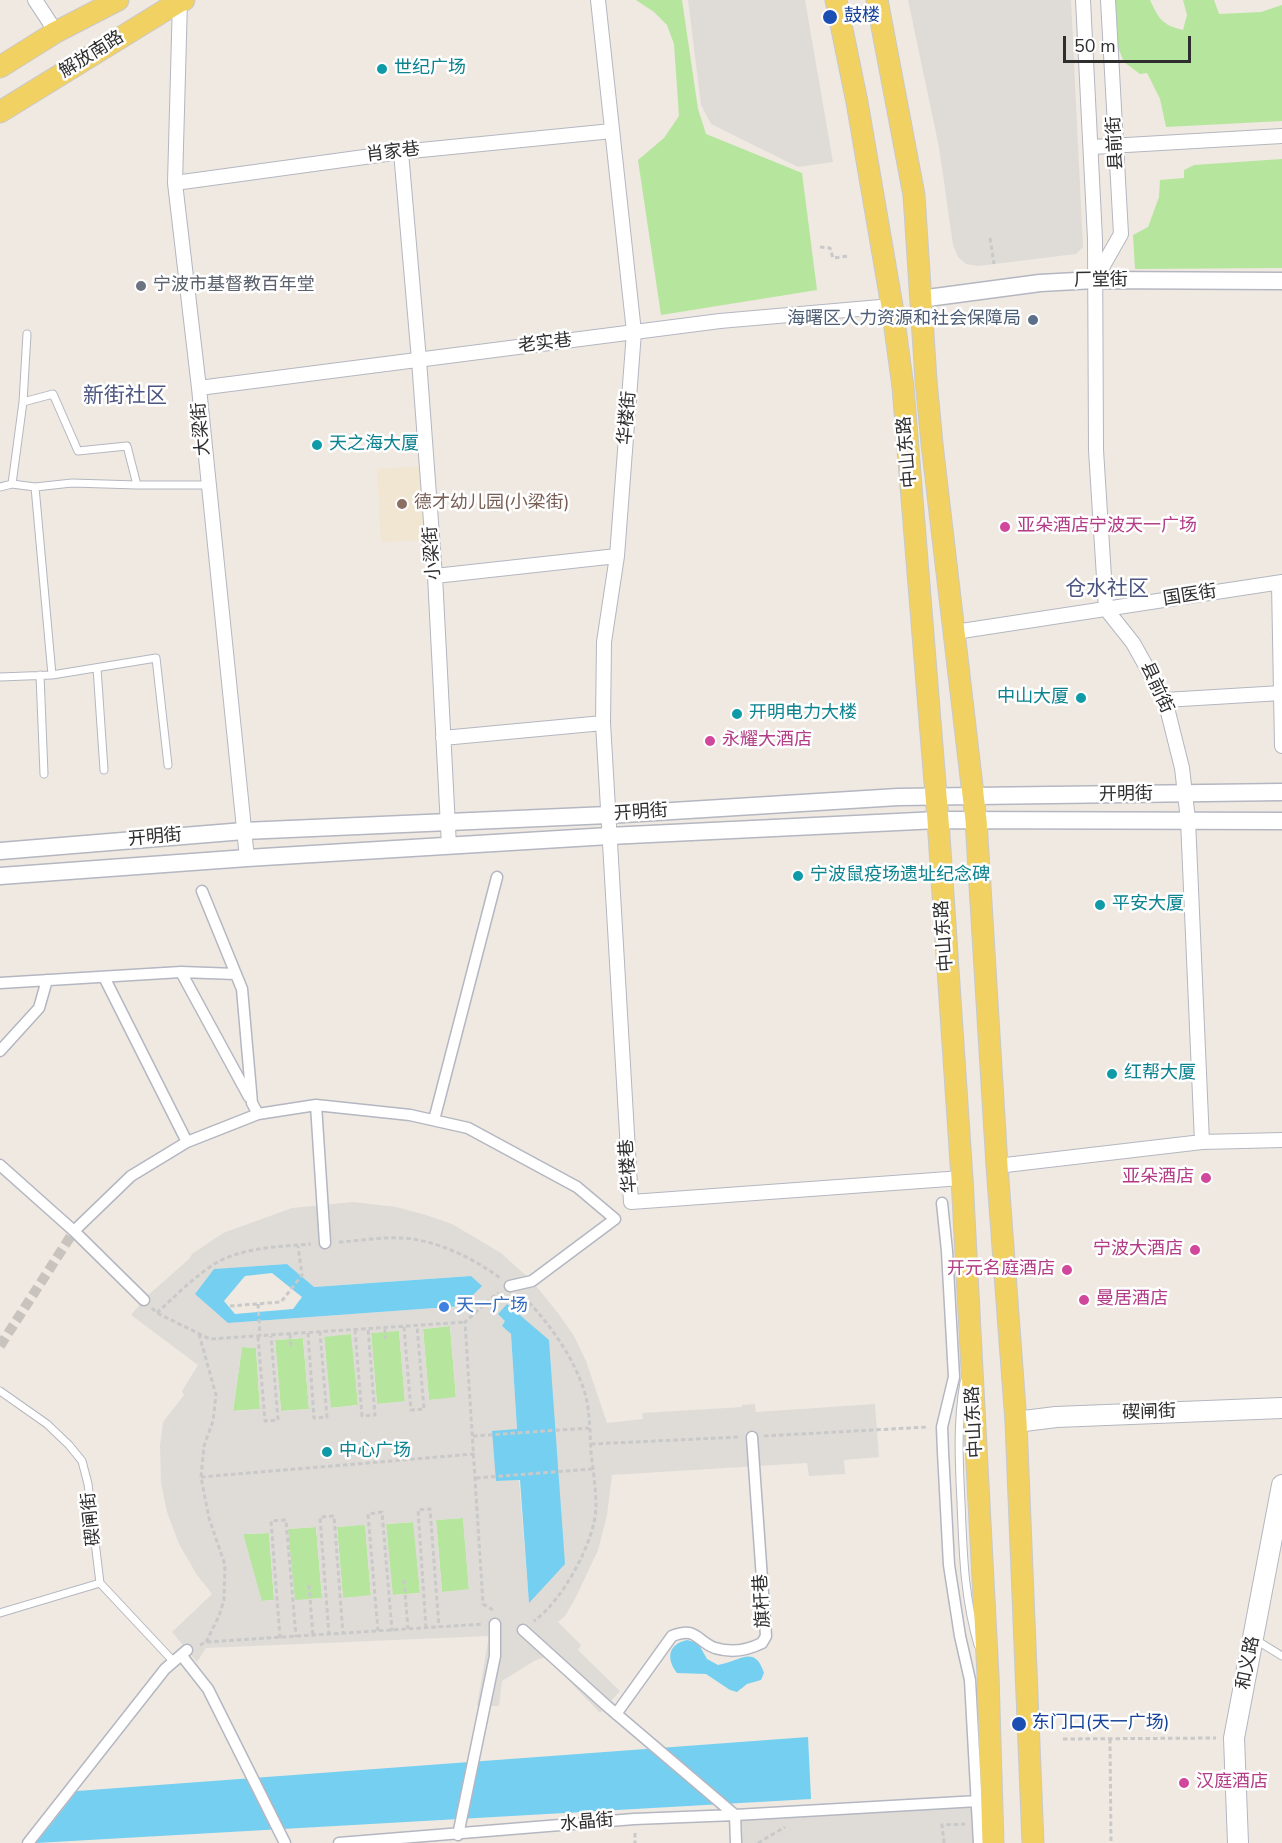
<!DOCTYPE html>
<html>
<head>
<meta charset="utf-8">
<style>
	body { margin:0 }
	#map { position:relative; width:1282px; height:1843px; overflow:hidden; background:#efe9e1; font-family:"Nunito Sans",sans-serif }
	canvas { display:block }
	.scale { position:absolute; left:1063px; top:36px; width:128px; height:27px; box-sizing:border-box; border:3px solid #2e2e2e; border-top:0; padding-left:8px; font-size:18px; line-height:21px; white-space:nowrap; color:#2e2e2e; -webkit-text-stroke:4px #fff; paint-order:stroke }
</style>
</head>
<body>
<div id="map">
<canvas width="1282" height="1843"></canvas>
<div class="scale">50 m</div>
</div>
<script>
const ctx = document.querySelector('canvas').getContext('2d');
ctx.lineJoin = 'round';
function fillPath(path, color) {
  ctx.fillStyle = color;
  ctx.fill(path, 'evenodd');
}
function trace(path, color, width, dash) {
  ctx.strokeStyle = color;
  ctx.lineWidth = width;
  ctx.lineCap = dash ? 'butt' : 'round';
  ctx.setLineDash(dash || []);
  ctx.stroke(path);
}
function write(font, color, halo, rows, align = 'center') {
  ctx.font = font + ' "Nunito Sans","Noto Sans SC",sans-serif';
  ctx.lineWidth = 5;
  ctx.setLineDash([]);
  ctx.textBaseline = 'middle';
  ctx.strokeStyle = halo;
  ctx.fillStyle = color;
  for (const [text, x, y, turn = 0] of rows) {
    ctx.save();
    ctx.translate(x, y);
    ctx.rotate((+turn || 0) * Math.PI / 180);
    ctx.textAlign = isNaN(turn) ? turn : align;
    if (halo) ctx.strokeText(text, 0, 0);
    ctx.fillText(text, 0, 0);
    ctx.restore();
  }
}
fillPath(new Path2D(`
	M424 466 428 540 381 542 377 469Z`), '#f0e6d1');
fillPath(new Path2D(`
	M636 0H682L698 109 706 134 802 173 817 290 661 315 638 160 664 138 679 116 674 44 667 25 654 12Z
	M1112 0H1150C1159 19 1162 25 1183 30L1187 15 1183 0H1214L1219 14 1261 12 1282 5V121L1166 127 1160 99 1147 73 1140 74 1124 62 1117 45Z
	M1282 159V268L1135 269 1133 235 1148 227 1159 197 1160 180 1184 178V170L1194 165Z
	M450 1326 456 1398 429 1400 423 1329Z
	M399 1330 405 1402 377 1404 371 1333Z
	M352 1334 358 1405 330 1408 324 1336Z
	M303 1338 309 1409 281 1411 275 1340Z
	M242 1347 256 1348 260 1409 233 1411Z
	M463 1518 469 1590 442 1592 436 1520Z
	M414 1522 420 1593 392 1595 386 1524Z
	M365 1524 371 1596 343 1598 337 1527Z
	M316 1527 322 1598 294 1601 288 1529Z
	M269 1533 274 1600 261 1601 243 1534Z`), '#b6e59e');
fillPath(new Path2D(`
	M688 0H805L833 162 798 167 711 124 701 105Z
	M908 0H1071L1083 247 1076 254 978 266 966 264 958 257 953 245 939 147Z
	M353 1202 396 1207 426 1215 452 1224 501 1253 532 1281 558 1313 574 1336 586 1361 607 1423 643 1419 642 1413 742 1407V1405L755 1404 756 1412 875 1404 879 1457 844 1460 845 1474 809 1476 807 1463 612 1475 607 1515 598 1550 576 1597 565 1616 558 1622 581 1645 578 1650 620 1691 600 1713 546 1657 536 1660 502 1681 499 1706H477L489 1636 206 1648 197 1662 172 1632 212 1594 197 1575 179 1544 167 1512 161 1483 160 1446 163 1422 184 1395 182 1391 198 1365 131 1315 146 1297 189 1259 192 1254 223 1233 292 1208ZM287 1264 313 1287 471 1276 461 1306 228 1323 215 1269ZM506 1321 549 1340 529 1602 519 1480 496 1481 517 1429 511 1334 502 1326ZM450 1326 456 1397 429 1400 423 1329ZM399 1331 405 1401 377 1404 371 1333ZM351 1334 358 1405 331 1408 324 1337ZM303 1338 309 1409 281 1411 275 1340ZM242 1347 256 1348 260 1409 233 1411ZM463 1518 469 1589 442 1592 436 1520ZM413 1522 420 1593 393 1595 386 1524ZM365 1525 371 1595 343 1598 337 1527ZM316 1527 322 1598 295 1600 288 1529ZM269 1533 274 1600 262 1601 243 1534Z
	M978 1801 979 1843H736L735 1815Z`), '#dfdcd8');
fillPath(new Path2D(`
	M287 1264 314 1287 471 1276 482 1286 462 1306 228 1323 195 1294 214 1269ZM272 1273 302 1297 293 1309 235 1314 224 1301 245 1276Z
	M507 1304 549 1340 565 1564 529 1603 520 1480 496 1481 492 1431 517 1429 511 1334 502 1326 505 1321 498 1314Z
	M687 1640 698 1643 707 1659 718 1665C740 1661 755 1644 764 1673L761 1680 747 1684 737 1692 730 1690 706 1674 677 1673C666 1659 668 1644 687 1640Z
	M808 1737 811 1799 36 1843 77 1791Z`), '#75cff0');
trace(new Path2D(`
	M0 1346 74 1231`), '#c8c4bd', 10, [10, 5]);
const service = new Path2D(`
	M23 402 27 334
	M137 485 127 446 78 451 53 394 23 402 12 484 35 487 72 483 137 485H208
	M0 487 12 484
	M35 487 52 675
	M97 668 104 770
	M40 675 44 774
	M0 677 52 675 156 658 168 765
	M964 1382C957 1422 959 1462 961 1502 963 1551 964 1597 978 1645
	M0 1391 47 1424 69 1445 82 1461 88 1484 100 1583 0 1613
	M100 1583 174 1662
	M1256 1640 1282 1656`);
const pedestrian = new Path2D(`
	M202 891 242 989 252 1103 258 1114
	M236 974 181 972 249 1097
	M104 977 187 1142
	M0 983 181 972
	M0 1051 39 1008 47 980
	M316 1105 325 1243
	M434 1120 497 877
	M0 1165 74 1231 144 1300
	M942 1203 947 1251 954 1377 942 1427 943 1452 949 1565 960 1636 970 1680 979 1843
	M74 1231 131 1176 187 1142 258 1114 316 1105 410 1115 468 1128 577 1187 615 1219 532 1281 510 1286
	M523 1630 607 1706 735 1815 978 1801
	M182 1656 208 1689 285 1843
	M616 1714 672 1636C697 1626 696 1641 715 1648 731 1653 748 1650 762 1643L766 1636 752 1437
	M458 1835 495 1656V1624
	M28 1843 165 1669 187 1650
	M339 1843 634 1819 735 1815 736 1843`);
const minor = new Path2D(`
	M35 0 56 32
	M180 0 175 183 199 388 247 858
	M598 0 634 332 617 556 604 642 603 723 631 1202 962 1178
	M1083 0 1095 239 1096 450 1106 609 1133 643 1165 700 1182 768 1188 820 1202 1142
	M1092 147 1282 136
	M401 152 419 360 435 576 449 846
	M175 183 401 152 612 131
	M1096 278 1121 234 1108 0
	M199 388 720 321 892 306
	M435 576 617 556
	M1279 583 1282 746
	M955 632 1282 582
	M1165 700 1281 693
	M443 738 603 723
	M997 1166 1202 1142 1282 1140`);
const tertiary = new Path2D(`
	M920 299 1040 283 1095 280 1282 281
	M0 851 244 831 608 815 898 797 1282 792
	M0 876 247 858 609 836 938 820 1282 821`);
const secondary = new Path2D(`
	M1016 1422 1056 1417 1282 1408
	M1238 1843 1234 1738 1282 1485`);
const primary = new Path2D(`
	M836 0 857 102 892 306 903 387 938 820 962 1178 988 1675 993 1843
	M877 0 914 195 926 380 932 444 976 820 997 1166 1016 1422 1033 1843
	M0 67 56 32 118 0
	M0 112 180 1 184 0`);
trace(service, '#b4b7c1', 9);
trace(pedestrian, '#b4b7c1', 13);
trace(minor, '#b4b7c1', 16);
trace(tertiary, '#b4b7c1', 19);
trace(secondary, '#b4b7c1', 22);
trace(primary, '#c9c9c9', 23);
trace(new Path2D(`
	M990 238 994 264
	M820 247 830 248 833 258 848 256
	M339 1242C359 1241 380 1237 400 1238 435 1239 473 1258 500 1278
	M524 1297C550 1324 576 1360 586 1397 590 1414 590 1435 591 1452 593 1470 596 1489 596 1507 595 1542 562 1601 534 1621
	M258 1304 260 1336
	M230 1306 281 1302 302 1275 298 1246
	M152 1308 157 1313 210 1339 465 1322
	M157 1313C173 1298 189 1282 207 1269 236 1247 276 1247 311 1244
	M404 1327 411 1410 424 1409 417 1326
	M385 1328V1339
	M355 1330 362 1416 375 1415 368 1329
	M308 1333 314 1418 327 1417 320 1332
	M199 1334 216 1395 213 1421 204 1446 201 1477 209 1518 225 1565 224 1600 219 1616 206 1642
	M290 1334 291 1346
	M258 1337 265 1421 278 1420 271 1336
	M473 1436 589 1428
	M764 1436 928 1427
	M591 1444 740 1437
	M201 1477 474 1454
	M476 1478 592 1469
	M404 1580 408 1629
	M309 1585 313 1636
	M493 1610 483 1604 465 1322 491 1298 499 1293
	M426 1628 418 1510 430 1509 439 1627
	M378 1631 368 1514 382 1512 392 1631
	M329 1635 320 1517 334 1516 343 1634
	M280 1638 271 1521 286 1520 296 1637
	M200 1645 206 1642 483 1624
	M1063 1739 1216 1738
	M1110 1739 1111 1843
	M635 1833V1843
	M758 1843 785 1827
	M944 1843 942 1825 965 1824`), '#c9c9c9', 3, [4.5, 3]);
trace(service, '#fff', 7);
trace(pedestrian, '#fff', 10);
trace(minor, '#fff', 14);
trace(tertiary, '#fff', 16);
trace(secondary, '#fff', 20);
trace(primary, '#f2d163', 21);
for (const [x, y, r, color] of [
	[830,17,8,"#1a4fb4"],
	[382,69,6,"#0f9aa8"],
	[141,286,6,"#6b7280"],
	[1033,320,6,"#5c6f8a"],
	[317,445,6,"#0f9aa8"],
	[402,504,6,"#8d6e63"],
	[1005,527,6,"#d1479c"],
	[1081,698,6,"#0f9aa8"],
	[737,714,6,"#0f9aa8"],
	[710,741,6,"#d1479c"],
	[798,876,6,"#0f9aa8"],
	[1100,905,6,"#0f9aa8"],
	[1112,1074,6,"#0f9aa8"],
	[1206,1178,6,"#d1479c"],
	[1195,1250,6,"#d1479c"],
	[1067,1270,6,"#d1479c"],
	[1084,1300,6,"#d1479c"],
	[444,1307,6,"#3f7fe0"],
	[327,1452,6,"#0f9aa8"],
	[1019,1724,8,"#1a4fb4"],
	[1184,1783,6,"#d1479c"]
]) {
  const dot = new Path2D();
  dot.arc(x, y, r, 0, 2 * Math.PI);
  ctx.fillStyle = color;
  ctx.fill(dot);
  trace(dot, '#fff', 2);
}
write('18px', '#164399', '#fff', [
	["鼓楼",844,17],
	["东门口(天一广场)",1032,1724]
], 'left');
write('18px', '#2e2e2e', '#fff', [
	["解放南路",92,55,-32],
	["县前街",1116,143,-93],
	["肖家巷",393,153,-7],
	["厂堂街",1101,281,-1],
	["老实巷",545,344,-7],
	["华楼街",628,418,-85],
	["大梁街",202,429,-95],
	["中山东路",908,452,-95],
	["小梁街",433,553,-94],
	["国医街",1190,596,-9],
	["县前街",1156,688,65],
	["开明街",1126,795,-1],
	["开明街",641,813,-4],
	["开明街",155,838,-5],
	["中山东路",945,936,-94],
	["华楼巷",629,1166,-94],
	["碶闸街",1149,1413,-2],
	["中山东路",975,1422,-93],
	["碶闸街",92,1519,-96],
	["旗杆巷",763,1601,-93],
	["和义路",1249,1663,-79],
	["水晶街",587,1823,-5]
]);
write('18px', '#0d838f', '#fff', [
	["世纪广场",394,69],
	["天之海大厦",329,445],
	["中山大厦",1069,698,"right"],
	["开明电力大楼",749,714],
	["宁波鼠疫场遗址纪念碑",810,876],
	["平安大厦",1112,905],
	["红帮大厦",1124,1074],
	["中心广场",339,1452]
], 'left');
write('18px', '#5b616d', '#fff', [
	["宁波市基督教百年堂",153,286]
], 'left');
write('18px', '#4e5e75', '#fff', [
	["海曙区人力资源和社会保障局",1021,320]
], 'right');
write('18px', '#785e54', '#fff', [
	["德才幼儿园(小梁街)",414,504]
], 'left');
write('18px', '#b23c85', '#fff', [
	["亚朵酒店宁波天一广场",1017,527],
	["永耀大酒店",722,741],
	["亚朵酒店",1194,1178,"right"],
	["宁波大酒店",1183,1250,"right"],
	["开元名庭酒店",1055,1270,"right"],
	["曼居酒店",1096,1300],
	["汉庭酒店",1196,1783]
], 'left');
write('18px', '#366cbe', '#fff', [
	["天一广场",456,1307]
], 'left');
write('21px', '#4d5680', '#fff', [
	["新街社区",125,397],
	["仓水社区",1107,590]
]);
</script>
</body>
</html>
